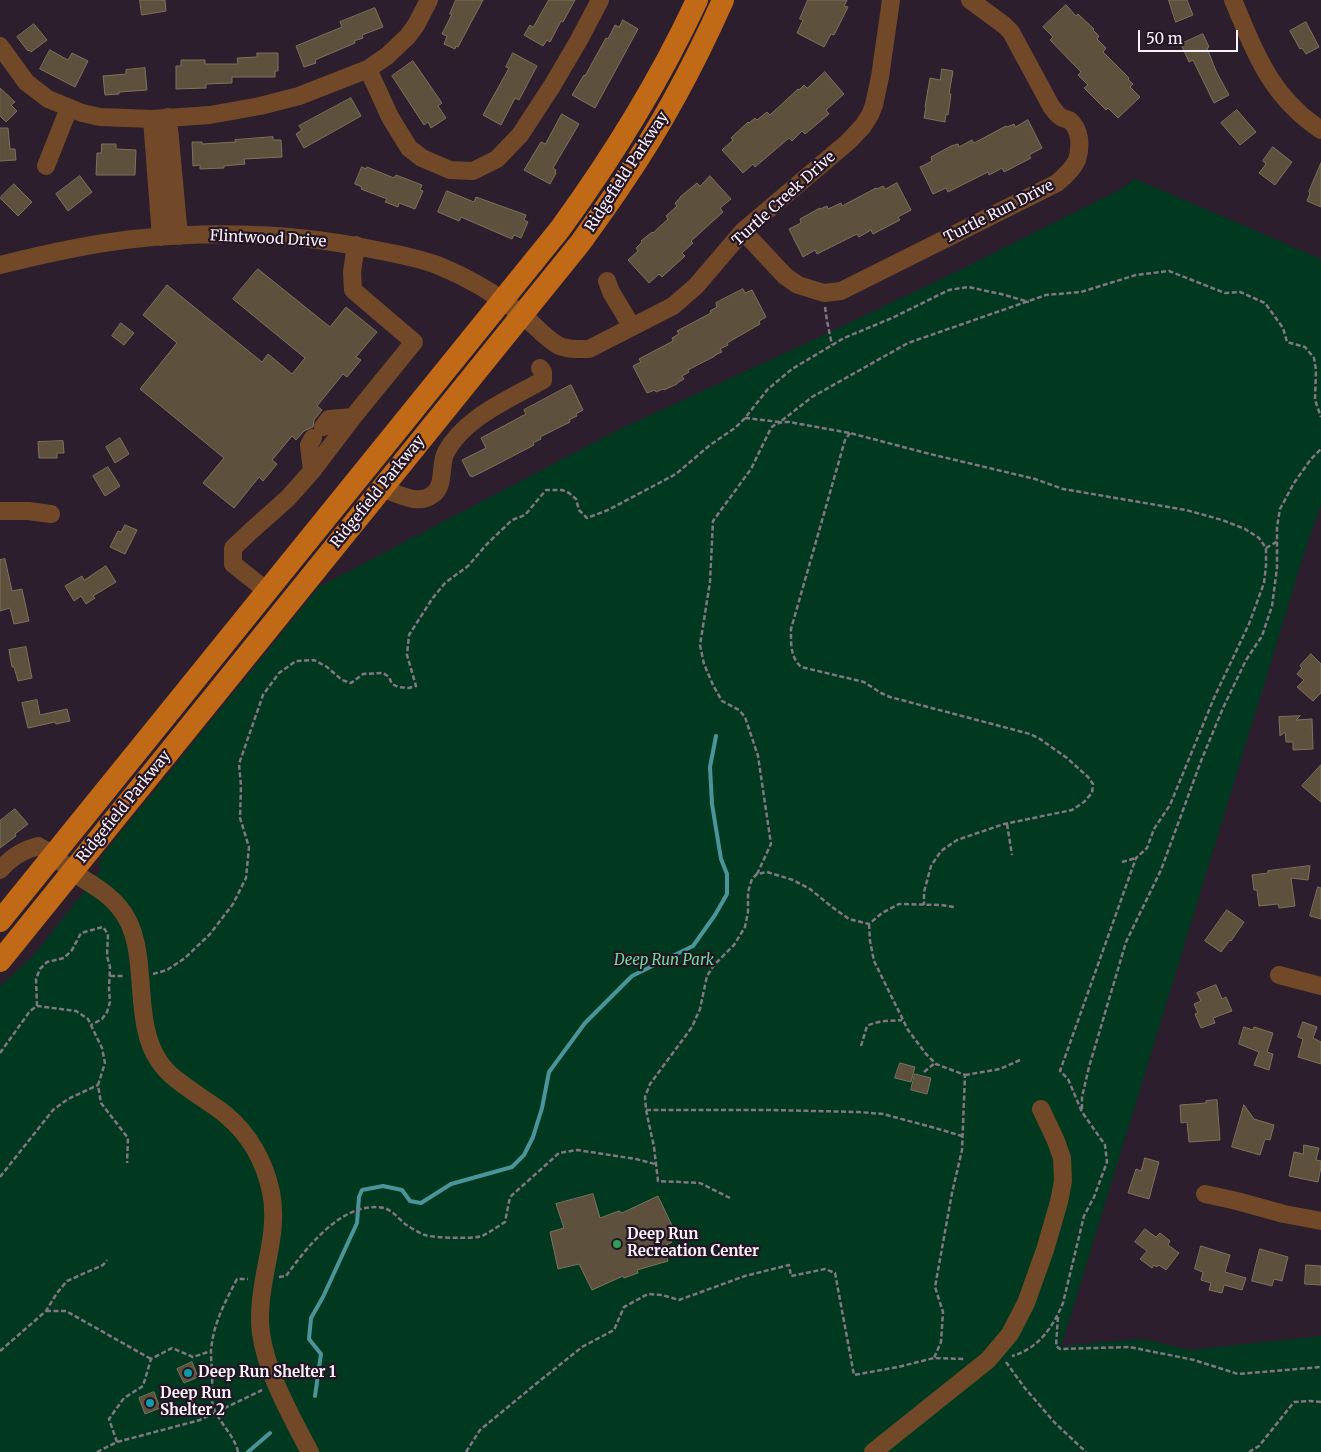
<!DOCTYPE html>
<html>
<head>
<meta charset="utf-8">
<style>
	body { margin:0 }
	#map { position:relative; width:1321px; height:1452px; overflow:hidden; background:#2d1e2d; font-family:Merriweather,serif }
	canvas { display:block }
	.scale { position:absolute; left:1138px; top:30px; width:100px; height:22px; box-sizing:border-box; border:2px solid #fbf1fb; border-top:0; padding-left:6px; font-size:15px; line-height:18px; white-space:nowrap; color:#fbf1fb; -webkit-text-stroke:4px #231523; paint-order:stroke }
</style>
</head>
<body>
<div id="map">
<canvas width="1321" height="1452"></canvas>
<div class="scale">50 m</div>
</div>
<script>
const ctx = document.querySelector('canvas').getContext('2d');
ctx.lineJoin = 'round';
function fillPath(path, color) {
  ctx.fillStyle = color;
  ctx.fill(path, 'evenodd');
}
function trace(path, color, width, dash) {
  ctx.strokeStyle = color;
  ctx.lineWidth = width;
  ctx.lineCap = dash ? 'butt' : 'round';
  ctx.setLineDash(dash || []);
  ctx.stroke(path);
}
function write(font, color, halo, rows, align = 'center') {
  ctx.font = font + ' Merriweather,serif';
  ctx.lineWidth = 4.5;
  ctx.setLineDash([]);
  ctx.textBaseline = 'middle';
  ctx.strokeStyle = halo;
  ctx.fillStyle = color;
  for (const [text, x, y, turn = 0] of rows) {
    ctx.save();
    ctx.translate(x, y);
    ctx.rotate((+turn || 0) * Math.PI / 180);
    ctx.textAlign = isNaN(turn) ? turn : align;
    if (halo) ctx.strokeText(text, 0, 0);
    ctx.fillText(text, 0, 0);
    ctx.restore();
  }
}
fillPath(new Path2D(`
	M1133 178 1321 259V505L1307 544 1061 1347 1080 1344 1142 1339 1190 1350 1321 1336V1452H0V986L33 956 99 873 101 857 319 587 616 431 824 335 964 268 1123 188 1131 182Z`), '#003920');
trace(new Path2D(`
	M315 1396 321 1354 309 1339 311 1318 323 1297 357 1223 359 1197 362 1190 383 1186 402 1190 410 1201 421 1203 451 1184 512 1167 524 1155 533 1137 542 1108 549 1072 585 1023 632 976 693 946 715 915 727 894V874L721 859 712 804 710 767 716 736
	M248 1452 270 1433`), '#4b9499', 4);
const building = new Path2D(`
	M140 0H165L166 11 142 15Z
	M456 0H483L458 47 456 46 455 49 444 44 447 36 442 34 452 14H450Z
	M549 0H575L563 22 561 21 550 42 547 40 543 46 524 35 530 25 533 27Z
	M808 0H847L844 6 848 7 834 35 831 34 824 47 797 33 803 20 800 19Z
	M1169 0H1187L1193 15 1176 22Z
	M1066 5 1076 16 1078 14 1094 29 1093 30 1099 36 1097 39 1106 48 1103 52 1129 78 1128 79 1133 84 1130 87 1140 97 1118 118 1108 108 1106 110 1084 88 1088 85 1078 75 1081 72 1050 40 1053 37 1043 27Z
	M375 8 383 27 362 35 363 38 354 41 355 43 315 60 316 63 304 67 296 46 342 27 340 22Z
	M623 20 638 29 595 108 572 95 584 75 585 76 606 38 608 39 615 25 619 27Z
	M1306 22 1319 47 1306 54 1302 48 1300 49 1290 31Z
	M34 24 47 40 31 52 29 50 28 51 17 37Z
	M1203 34 1209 47 1207 48 1216 71 1229 95 1214 103 1193 60 1189 62 1181 44Z
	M50 50 68 60 72 53 88 61 75 87 40 69Z
	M257 53H278V71H275V77H232V83L206 84V88L176 89V66H181V60H205V64H238L237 58 257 57Z
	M513 53 537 66 519 100 515 98 501 125 483 115 509 68 506 67Z
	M413 61 442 103 438 106 446 118 431 128 428 122 424 125 392 76Z
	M145 68 147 90 119 92V94L105 95 103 76 126 74V70Z
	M942 69 953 71 949 94H951L948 115 946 114 945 122 924 118 926 107H925L930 78 940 80Z
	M825 72 844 94 826 110 829 114 805 134 802 131 792 141 789 138 755 167 753 164 743 173 722 150 733 140 731 138 748 122 749 123 755 118 757 120 767 112 770 115 798 89 799 90 804 85 807 88Z
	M0 88 15 102 11 105 17 111 6 122 0 116Z
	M351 98 361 116 304 148 296 134 302 130 299 126Z
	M1237 110 1256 132 1240 145 1221 123Z
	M562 114 579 124 553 168 556 170 555 172 556 173 550 184 524 170 541 142 545 144Z
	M1028 120 1042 148 1029 155 1031 158 1004 172 1002 168 989 175 988 172 948 192 946 188 933 194 920 167 932 161 931 157 951 146 958 144 959 147 972 140 974 143 1006 126 1007 127 1014 124 1015 127Z
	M0 128H8L10 149H15L16 160 0 161Z
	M273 137V140H281L282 157 244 159 245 164 224 166V168L200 169V165L193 166 192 142H202V144L236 142 235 140Z
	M102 144H116V149L136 150 135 175H96L97 153H101Z
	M1273 147 1292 162 1275 185 1259 173 1266 164 1263 161Z
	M1321 163V207L1307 201 1310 193 1309 192Z
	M362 167 366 169 367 167 394 178 396 175 422 185 420 190 423 191 415 209 399 203 398 207 385 202 387 199 361 189 362 187 355 184Z
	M80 176 92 192 68 211 56 194Z
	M710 176 731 199 720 208 723 212 691 241 693 243 682 253 685 256 662 277 659 274 649 283 628 260 638 251 636 248 642 242 641 241 652 232 653 233 668 219 666 216 677 206 675 203 680 198V197L697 183 700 186Z
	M897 183 911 210 898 217 900 220 873 234 871 230 859 237 857 234 817 254 815 250 803 257 789 229 801 223 800 219 820 208V209L827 206 828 209 841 203 842 206 876 188 877 189 883 186 885 189Z
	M14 184 32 202 18 216 0 198Z
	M447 191 474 202 476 197 526 215 524 220 528 222 521 238 514 235 512 239 461 217 459 221 438 212Z
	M258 269 330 327 346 307 377 332 356 357 361 360 347 377 343 374 317 406 322 410 314 420 313 427 304 431 296 440 292 436 272 460 277 464 263 481 259 477 234 508 203 483 224 458 140 389 177 343 143 315 167 285 262 362 268 354 292 374 305 358 233 299Z
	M743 289 745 293 752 290 766 317 759 321 760 324 727 343 728 345 720 349 722 352 715 355V356L688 370 689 372 682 376 684 379 677 383V384L664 390 663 389 656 392 655 390 647 393 633 366 641 362 639 359 673 341 672 338 679 334 677 331 711 313 710 311 717 307 716 303Z
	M121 323 134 333 124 345 112 336Z
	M571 385 583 410 576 414 577 416 569 420 570 422 540 437 541 439 533 443 534 445 488 469 472 477 471 476H470L462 460 486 448 481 438 526 414 524 410Z
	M120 438 129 454 115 463 106 447Z
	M63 441 64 453H57V458H39L38 442Z
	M108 467 120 486 105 496 93 476Z
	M125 525 137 530 125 554 110 547 118 531 121 532Z
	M5 559 12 591 22 589 29 621 14 624 10 608 0 611V560Z
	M106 566 116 582 93 596 95 598 86 604 81 596 74 601 65 586 82 576 84 580Z
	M26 647 32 678 18 681 14 667H12L9 650Z
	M1311 654 1321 664V693L1313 701 1297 687 1304 680 1297 674 1302 668 1300 666Z
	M37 700 40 715 67 709 70 721 56 724 55 722 28 728 22 703Z
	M1300 716 1296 720 1312 719 1313 749 1293 750V742H1286L1285 732 1280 736 1279 717Z
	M1321 765V802L1302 786Z
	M15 809 28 824 15 834 16 836 0 848V821Z
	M1310 866 1308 880 1291 878 1295 906 1279 908 1278 904 1259 906 1257 890H1254L1252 875 1268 873V871Z
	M1318 887 1321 888V919L1310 916Z
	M1227 910 1244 922 1231 941 1230 940 1221 952 1205 941Z
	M1216 985 1222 999 1226 997 1232 1011 1213 1018 1215 1023 1201 1028 1195 1014 1198 1013 1194 1004 1201 1001 1197 993Z
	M1303 1022 1317 1027 1313 1038 1321 1042V1064L1298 1057 1303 1039 1298 1037Z
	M1244 1027 1253 1030 1254 1027 1273 1033 1267 1052 1273 1054 1269 1070 1254 1065 1259 1052 1239 1044Z
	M900 1063 915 1067 911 1082 895 1078Z
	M915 1074 931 1078 927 1094 911 1090Z
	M1217 1100 1220 1140 1189 1142 1187 1122 1181 1123 1180 1105 1206 1103V1101Z
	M1244 1105 1254 1119 1274 1125 1270 1140 1265 1139 1260 1155 1232 1147Z
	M1304 1145 1319 1148 1316 1160 1321 1161V1167L1318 1182 1289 1176 1294 1152 1303 1154Z
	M1145 1158 1159 1162 1149 1199 1128 1193 1136 1169 1141 1171Z
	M593 1194 600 1218 619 1211 622 1213 658 1196 676 1234 669 1237 672 1242 664 1246 668 1261 637 1270 638 1273 624 1278 623 1276 592 1290 579 1264 558 1269 550 1232 564 1228 556 1204Z
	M1145 1229 1156 1237 1160 1233 1170 1241 1168 1245 1179 1253 1166 1270 1159 1265 1157 1267 1154 1265 1152 1268 1140 1259 1147 1251 1135 1242Z
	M1201 1246 1230 1255 1225 1272 1246 1278 1242 1290 1224 1285 1222 1293 1209 1290 1211 1283 1201 1280 1203 1272 1195 1269Z
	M1260 1249 1288 1257 1282 1281 1274 1279 1272 1286 1252 1281Z
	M1306 1265 1321 1266V1285L1305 1284Z
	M192 1362 198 1377 184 1383 177 1369Z
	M154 1392 160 1408 145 1414 139 1398Z`);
fillPath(building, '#5d513d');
trace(building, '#7e715c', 1);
trace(new Path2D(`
	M825 307 827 321 832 345
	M745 418 780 422 812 397 908 343 1046 295 1081 292 1136 275 1169 271 1225 293 1240 292 1265 303 1283 328 1287 342 1305 347 1314 358 1316 370 1315 400 1321 417
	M850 433 845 440 791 629C791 644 790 656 801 667L864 682 881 693 890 697 1030 734 1040 739 1067 758 1088 777 1093 784 1092 793 1084 802 1072 810 1004 824 957 840 941 851 931 866 924 892V905
	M1266 548 1278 541
	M1007 824 1012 855
	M1122 862 1136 858
	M757 874 771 844 758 756 745 717 739 710 722 701 713 685 704 664 700 645 710 582 713 521 751 469 771 428C777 422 782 422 789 422L850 433 926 453 1035 479 1063 489 1186 510 1222 520 1245 529 1259 538 1266 548V566L1264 583 1249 624 1214 698 1170 805 1154 829 1147 848 1136 858 1060 1071 1068 1079 1082 1112 1105 1145 1107 1162 1094 1197 1084 1216 1063 1303C1053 1327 1038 1349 1012 1356
	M869 924 870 941 874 961 908 1030 926 1054 936 1064 965 1075 962 1150 952 1193 935 1287 943 1312 941 1342 934 1358
	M153 974 167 970 185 958 210 934 233 904 246 878 249 847 240 818 241 786 239 764 263 695 279 673 296 661 314 660 327 667 342 680 351 683 363 674 383 673 389 677 392 684 398 687 409 688 416 686 407 655 409 635 432 599 445 583 468 566 487 544 512 520 525 515 546 490H562L569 493 576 499 579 510 587 518 608 510 676 474 710 445 735 428 745 418 768 389 792 369 844 338 892 318 949 290 968 287 1001 294 1029 302
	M110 976H125
	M37 1006 36 979 40 969 47 962 64 958 72 950 81 933 103 927 108 934 107 956 110 967 109 988 110 1002 107 1012 102 1019 91 1025
	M861 1046 867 1026C878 1020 891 1021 902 1020
	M0 1053 30 1011 37 1006 76 1011 88 1019 102 1048 105 1063 98 1085 101 1103 128 1138 127 1163
	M924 1072 935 1063
	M965 1075 1000 1069 1020 1060
	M1082 1109V1097L1089 1067 1126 942 1161 870 1201 761 1223 708 1246 660 1262 636 1272 606 1277 568V527L1280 509 1294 483 1311 459 1321 449
	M646 1110H770L859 1112 883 1114 935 1128 962 1136
	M0 1177 53 1110 68 1099 98 1085
	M730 1198 700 1183 658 1181 654 1147 646 1110 645 1097 650 1084 692 1027 700 1009 707 976 714 965 734 945 745 927 748 912V892L752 879 757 874 767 872 793 880 810 889 832 907 849 919 869 924 882 913 899 904 941 905 954 907
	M279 1277 286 1276C307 1247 343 1200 384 1208 392 1210 399 1219 405 1224 411 1228 419 1233 425 1235 433 1238 475 1239 482 1236 490 1232 497 1227 505 1222L510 1197 559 1153 577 1150 636 1159 655 1164
	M46 1311H66L151 1359
	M1058 1317 1056 1346 1060 1349 1130 1347 1194 1360 1238 1374 1321 1367
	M0 1351 46 1311 57 1293 67 1281 103 1265 107 1260
	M1006 1362 1024 1387 1055 1423 1086 1452
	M117 1442 109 1419 124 1398 143 1386 151 1359 172 1348 193 1357 211 1351
	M97 1452 117 1442 200 1420 262 1390
	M238 1452C234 1433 215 1420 212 1401 210 1394 213 1385 212 1378 212 1369 211 1360 211 1351 213 1324 225 1302 237 1279H248
	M466 1452 480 1430 537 1383 582 1347 614 1330 624 1307 648 1294 662 1295 679 1300 745 1276 789 1265 791 1276 825 1269 835 1273 854 1375 898 1367 934 1358 965 1359
	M1249 1452 1259 1446 1294 1402 1310 1401 1321 1402`), '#837683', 2.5, [5, 2.5]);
trace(new Path2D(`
	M1233 0C1256 54 1270 96 1321 130
	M0 46 26 82 48 99 82 113 100 117 152 119 210 115 260 106 299 96 368 69 387 56 408 36 416 25 429 0
	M368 69 390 117 409 148 422 158 450 170 473 171 497 159 520 135 552 86 579 40 600 0
	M168 117 179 236
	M152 119 161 237
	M46 166 69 108
	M743 231 785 276 798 285 824 293 841 291 1057 183C1064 177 1073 169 1077 160 1081 147 1081 129 1069 120 1066 119 1064 119 1061 117 1057 115 1054 110 1051 106L1011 32 1004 25 970 0
	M0 265C44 254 88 244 133 239 212 231 294 233 371 249 392 253 416 257 437 265 467 277 496 294 521 314 533 323 543 336 556 344 565 350 577 349 589 349L673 306 696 286 743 231 849 141 863 126 870 115 874 105 880 77 891 0
	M607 281 611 292 632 327
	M323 427 329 419 353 417
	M312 471 309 445 313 438
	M381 488C397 493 417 506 432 495 446 486 439 465 446 452 465 417 510 399 543 380V372L540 368
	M0 511H28L51 514
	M267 591 233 564V548L251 531 288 498 312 471 353 417 414 342 353 290 352 272 356 245
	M0 870C10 858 23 850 38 846 43 849 49 852 54 856 61 861 67 868 74 873 89 883 107 892 119 907 138 929 139 962 141 989 143 1014 145 1041 159 1061 168 1075 182 1084 195 1093 206 1101 217 1107 226 1115 250 1135 265 1163 271 1192 280 1235 259 1276 260 1319 260 1361 290 1415 310 1452
	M1279 975 1321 986
	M1205 1194 1237 1201 1284 1214 1321 1221
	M873 1452 988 1360 1010 1334 1026 1303 1045 1250 1059 1202 1063 1181 1062 1158 1056 1141 1041 1109`), '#724928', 18);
trace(new Path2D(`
	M0 921 560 229C613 156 659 82 697 0
	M0 961 581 242C595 222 610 202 623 182 662 125 695 63 723 0`), '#c06a18', 22);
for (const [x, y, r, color] of [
	[617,1244,5,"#2e9e5b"],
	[188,1373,5,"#0f9aa8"],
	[150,1403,5,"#0f9aa8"]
]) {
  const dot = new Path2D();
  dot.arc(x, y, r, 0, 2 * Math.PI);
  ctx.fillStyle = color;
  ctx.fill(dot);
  trace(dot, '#231523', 2);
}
write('15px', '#fbf1fb', '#231523', [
	["Ridgefield Parkway",627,172,-57],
	["Turtle Creek Drive",784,199,-42],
	["Turtle Run Drive",999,212,-27],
	["Flintwood Drive",268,239,3],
	["Ridgefield Parkway",378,492,-51],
	["Ridgefield Parkway",124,807,-51]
]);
write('italic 15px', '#6edb9f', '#231523', [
	["Deep Run Park",664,961]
]);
write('bold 15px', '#fbf1fb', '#231523', [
	["Deep Run",627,1235],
	["Recreation Center",627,1252],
	["Deep Run Shelter 1",198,1373],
	["Deep Run",160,1394],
	["Shelter 2",160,1411]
], 'left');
</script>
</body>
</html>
